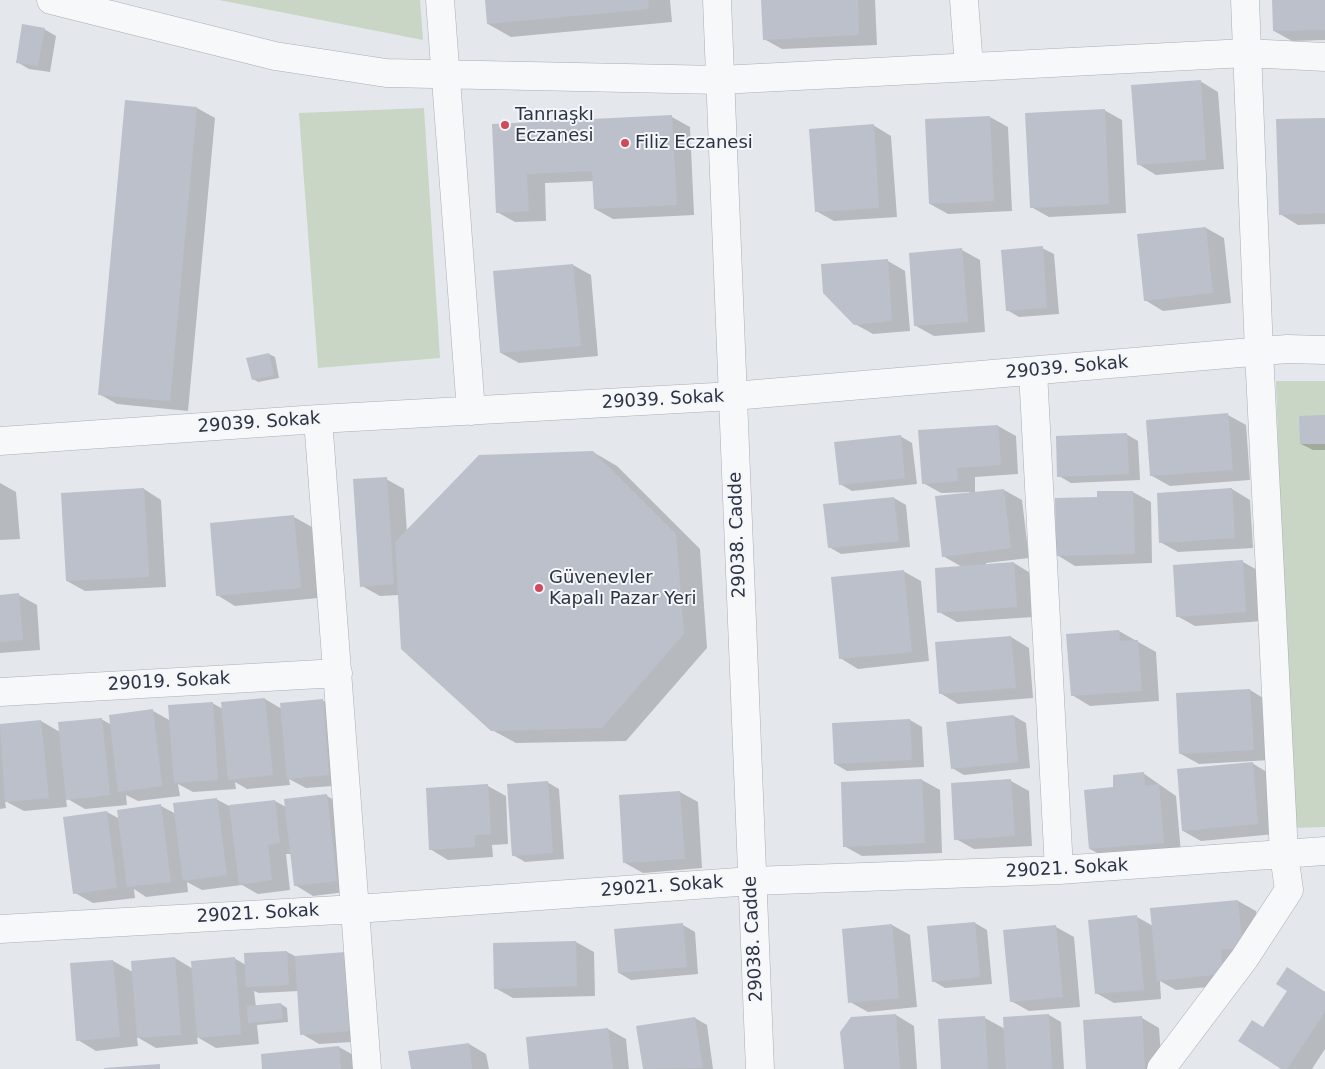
<!DOCTYPE html>
<html>
<head>
<meta charset="utf-8">
<style>
	body { margin:0 }
	canvas { display:block; background:#e4e7ec }
</style>
</head>
<body>
<canvas width="1325" height="1069"></canvas>
<script>
const ctx = document.querySelector('canvas').getContext('2d');
ctx.lineJoin = 'round';
function fillPath(path, color) {
  ctx.fillStyle = color;
  ctx.fill(path, 'evenodd');
}
function trace(path, color, width, dash) {
  ctx.strokeStyle = color;
  ctx.lineWidth = width;
  ctx.lineCap = dash ? 'butt' : 'round';
  ctx.setLineDash(dash || []);
  ctx.stroke(path);
}
function write(font, color, halo, rows, align = 'center') {
  ctx.font = font + ' "DejaVu Sans",sans-serif';
  ctx.lineWidth = 4;
  ctx.setLineDash([]);
  ctx.textBaseline = 'middle';
  ctx.strokeStyle = halo;
  ctx.fillStyle = color;
  for (const [text, x, y, turn = 0] of rows) {
    ctx.save();
    ctx.translate(x, y);
    ctx.rotate((+turn || 0) * Math.PI / 180);
    ctx.textAlign = isNaN(turn) ? turn : align;
    if (halo) ctx.strokeText(text, 0, 0);
    ctx.fillText(text, 0, 0);
    ctx.restore();
  }
}
fillPath(new Path2D(`
	M219 0H420L423 40Z
	M424 108 440 358 318 368 299 113Z
	M1276 381H1325V827L1291 828Z`), '#c9d6c5');
fillPath(new Path2D(`
	M486 0H670L672 22 511 37 488 24Z
	M762 0H875L877 45 782 49 764 39Z
	M1273 0H1325V40L1292 41 1274 31Z
	M44 29 56 36 50 72 29 69 17 62Z
	M1200 81 1218 92 1224 169 1156 175 1138 164Z
	M127 102 197 108 215 118 188 411 117 404 99 394Z
	M1104 110 1122 120 1126 213 1049 217 1031 207Z
	M672 117 690 127 694 215 613 219 595 209 594 181 545 183 546 221 515 222 497 212 493 125Z
	M990 117 1008 127 1012 211 948 214 930 204Z
	M1325 119V224L1298 225 1280 214Z
	M873 125 891 136 897 217 834 221 816 211Z
	M1206 228 1224 238 1231 303 1163 311 1145 300Z
	M1042 248 1054 254 1059 314 1019 317 1007 310Z
	M962 250 980 260 985 332 934 336 916 326Z
	M888 261 905 271 910 331 873 334 855 324Z
	M573 265 591 275 598 356 519 363 501 353Z
	M269 354 275 357 279 378 258 382 253 379Z
	M1228 415 1246 425 1250 480 1170 486 1152 476 1148 421Z
	M1325 416V450H1313L1301 444Z
	M998 426 1016 436 1018 474 975 477V493L1004 490 1022 500 1029 558 986 563V565L1014 563 1032 574 1034 617 957 622 939 612 962 567 943 556 970 492 941 493 923 483Z
	M1126 434 1138 441 1140 480 1071 483 1059 476Z
	M900 436 912 443 917 484 852 491 840 484Z
	M593 452 617 466 700 549 707 648 626 741 516 743 492 730 399 595 380 596 362 586 386 479 404 489 407 532Z
	M0 483 16 492 20 539 0 540Z
	M144 489 161 500 166 587 85 591 67 581Z
	M1232 489 1250 500 1253 548 1178 552 1160 542 1158 494Z
	M1133 492 1151 502 1152 563 1075 566 1057 555 1098 498V493Z
	M894 498 906 505 910 547 841 554 829 547Z
	M294 517 312 527 318 598 235 606 217 595Z
	M1243 562 1261 572 1263 621 1195 626 1177 616Z
	M903 571 921 581 929 661 858 669 840 658Z
	M19 595 37 605 40 650 0 653V596Z
	M1119 631 1156 652 1159 701 1090 706 1072 695Z
	M1011 637 1029 648 1033 698 958 704 940 693Z
	M1250 690 1268 701 1271 760 1199 764 1181 754Z
	M265 699 282 709 322 700 340 710 346 785 306 788 289 779 290 785 247 789 235 782 236 789 193 792 178 784 180 796 138 801 126 795 127 805 85 809 66 798 67 807 24 811 5 801 6 808 0 809V725L41 721 60 732 101 719 112 725 153 711 171 721 212 703 223 709Z
	M1014 716 1026 723 1030 768 964 775 952 768Z
	M910 720 922 727 924 767 847 771 835 764Z
	M1252 763 1270 774 1275 834 1201 841 1183 831Z
	M1143 773 1176 796 1181 853 1108 859 1090 849 1115 788Z
	M922 780 940 790 942 853 862 856 844 846Z
	M1011 781 1029 791 1032 846 974 849 956 839Z
	M547 782 559 789 564 859 525 862 513 855Z
	M488 786 506 796 508 844 492 845 493 857 448 860 430 849Z
	M680 792 698 802 702 868 643 873 625 863Z
	M327 796 345 806 354 891 313 896 295 885 291 854H286L290 890 258 894 242 885 202 890 187 882 188 892 146 897 134 889 135 898 93 903 75 893 65 818 107 812 120 819 161 806 176 814 216 799 231 807 275 801 286 807Z
	M1238 901 1256 911 1260 958 1240 984 1176 990 1160 981 1161 999 1114 1003 1096 993 1137 917 1153 926Z
	M975 923 987 930 992 984 945 988 933 981Z
	M683 925 695 932 698 974 631 980 619 973Z
	M892 925 910 935 917 1007 868 1012 850 1002Z
	M1056 927 1074 937 1080 1007 1029 1011 1011 1001Z
	M576 942 594 952 595 996 513 998 495 988Z
	M287 952 297 957 344 954 368 1041 319 1044 302 1034 299 991 259 993 254 991 256 1007 281 1004 287 1008 288 1022 257 1025 259 1044 216 1048 197 1037 198 1044 156 1048 137 1037 138 1046 96 1051 78 1040 71 965 113 961 133 972 175 958 193 969 234 958 246 965Z
	M1287 969 1325 992V1049L1312 1069H1283L1264 1028 1289 990Z
	M896 1015 914 1026 917 1069H845L851 1018Z
	M1049 1015 1061 1022 1064 1069H942L985 1018 1005 1029Z
	M695 1018 707 1025 713 1069H644L638 1027Z
	M1142 1018 1159 1028 1162 1069H1088Z
	M608 1029 626 1039 629 1069H531Z
	M469 1044 486 1054 489 1069H412Z
	M339 1047 357 1057 358 1069H264Z`), '#0003');
fillPath(new Path2D(`
	M485 0H648L649 9 487 24Z
	M761 0H858L859 35 763 40Z
	M1272 0H1325V30L1273 31Z
	M22 24 45 28 38 66 16 63Z
	M1201 80 1206 160 1137 165 1131 85Z
	M125 100 197 107 170 401 98 395Z
	M1105 109 1109 204 1030 208 1025 113Z
	M672 115 677 205 594 209 592 171 527 174 529 211 496 213 492 124Z
	M990 116 994 201 929 204 925 119Z
	M1325 118V213L1279 215 1276 119Z
	M874 124 879 208 815 212 809 129Z
	M1206 227 1213 293 1144 301 1137 234Z
	M1043 246 1047 308 1006 311 1001 250Z
	M962 248 968 322 914 326 909 253Z
	M888 259 892 321 854 325 823 293 821 264Z
	M573 264 581 346 500 353 493 271Z
	M269 353 274 375 252 380 246 358Z
	M1228 413 1233 470 1150 476 1146 420Z
	M1325 415V444H1300L1299 416Z
	M998 425 1001 465 957 468 958 481 922 484 918 430Z
	M1127 433 1129 474 1057 477 1056 436Z
	M901 435 905 478 839 485 834 442Z
	M593 451 676 534 684 634 602 728 491 731 401 649 395 542 479 455Z
	M387 477 394 584 360 587 353 479Z
	M144 488 149 577 66 581 61 493Z
	M1232 488 1235 538 1159 543 1157 493Z
	M1004 489 1011 548 942 557 935 496Z
	M1097 491H1133L1135 554 1056 556 1055 498 1097 497Z
	M894 497 899 541 828 548 823 504Z
	M294 515 301 588 216 596 210 523Z
	M1243 560 1246 612 1176 617 1173 565Z
	M1014 562 1017 607 937 613 935 568Z
	M904 570 912 652 839 659 831 577Z
	M19 593 23 640 0 642V595Z
	M1119 630 1120 641 1138 640 1142 691 1071 696 1066 634Z
	M1011 636 1016 688 939 694 935 642Z
	M1250 689 1254 750 1179 754 1176 693Z
	M265 698 273 775 228 780 221 702Z
	M323 699 329 775 287 779 280 703Z
	M213 702 218 780 174 783 168 705Z
	M153 709 162 786 118 792 109 715Z
	M1014 715 1018 762 951 769 946 722Z
	M102 718 110 795 66 800 58 722Z
	M910 719 912 760 834 764 832 723Z
	M41 720 49 798 5 802 0 724Z
	M1253 762 1258 824 1182 831 1177 769Z
	M1144 772 1145 786 1159 784 1164 843 1089 849 1084 790 1113 787V775Z
	M922 779 925 843 843 847 841 782Z
	M1011 779 1015 836 954 840 951 783Z
	M548 781 553 853 512 856 507 784Z
	M488 784 491 834 475 835V847L429 850 426 788Z
	M680 791 685 859 623 863 619 795Z
	M327 794 337 881 294 886 284 799Z
	M217 798 227 875 183 881 173 803Z
	M275 800 280 843 268 845 272 880 239 885 229 805Z
	M161 804 171 882 127 887 117 810Z
	M107 811 117 888 73 894 63 817Z
	M1238 900 1243 948 1221 950 1223 974 1157 981 1150 908Z
	M1137 915 1144 990 1095 994 1088 920Z
	M975 922 980 977 932 982 927 926Z
	M683 923 687 967 618 973 614 929Z
	M892 924 899 998 848 1003 842 929Z
	M1056 925 1063 997 1010 1002 1003 930Z
	M576 941 577 986 494 989 493 943Z
	M287 951 289 985 246 987 244 953Z
	M345 952 350 1031 300 1035 295 956Z
	M175 957 181 1035 137 1038 131 961Z
	M235 957 241 1034 197 1038 191 961Z
	M113 960 120 1037 76 1041 70 963Z
	M1287 967 1325 992V1012L1287 1069H1281L1238 1041 1252 1020 1263 1027 1287 991 1276 984Z
	M281 1003 283 1019 248 1023 247 1006Z
	M896 1014 900 1069H844L840 1032 851 1017Z
	M1049 1014 1052 1069H1006L1003 1017Z
	M985 1016 988 1069H941L938 1019Z
	M1142 1016 1145 1069H1086L1083 1020Z
	M695 1017 703 1068 643 1069 636 1026Z
	M608 1028 613 1069H529L526 1037Z
	M469 1043 472 1069H411L408 1051Z
	M339 1046 341 1069H262L261 1054Z
	M160 1064V1069H104V1068Z`), '#bbc0ca');
const minor = new Path2D(`
	M51 0 275 56 386 73 720 80 1246 53 1325 57
	M440 0 471 411
	M964 0 969 67
	M1033 371 1059 870
	M318 419 367 1069
	M0 441 318 419 733 396 1287 349 1325 350
	M0 692 338 673
	M0 929 356 909 752 881 1059 870 1325 851
	M1161 1069 1244 959 1289 890 1284 854 1259 352 1245 0`);
const tertiary = new Path2D(`
	M717 0 760 1069`);
trace(minor, '#a9aeb7', 29);
trace(tertiary, '#a9aeb7', 29);
trace(minor, '#f7f8fa', 28);
trace(tertiary, '#f7f8fa', 28);
for (const [x, y, r, color] of [
	[505,125,5,"#d1495b"],
	[625,143,5,"#d1495b"],
	[539,588,5,"#d1495b"]
]) {
  const dot = new Path2D();
  dot.arc(x, y, r, 0, 2 * Math.PI);
  ctx.fillStyle = color;
  ctx.fill(dot);
  trace(dot, '#f4f6f9', 2);
}
write('18px', '#2b3445', '#f4f6f9', [
	["Tanrıaşkı",515,115],
	["Eczanesi",515,136],
	["Filiz Eczanesi",635,143],
	["Güvenevler",549,578],
	["Kapalı Pazar Yeri",549,599]
], 'left');
write('18px', '#2b3445', '#f4f6f9', [
	["29039. Sokak",1067,368,-5],
	["29039. Sokak",663,400,-3],
	["29039. Sokak",259,423,-4],
	["29038. Cadde",738,535,-92],
	["29019. Sokak",169,682,-3],
	["29021. Sokak",1067,869,-3],
	["29021. Sokak",662,887,-4],
	["29021. Sokak",258,914,-3],
	["29038. Cadde",754,939,-93]
]);
</script>
</body>
</html>
